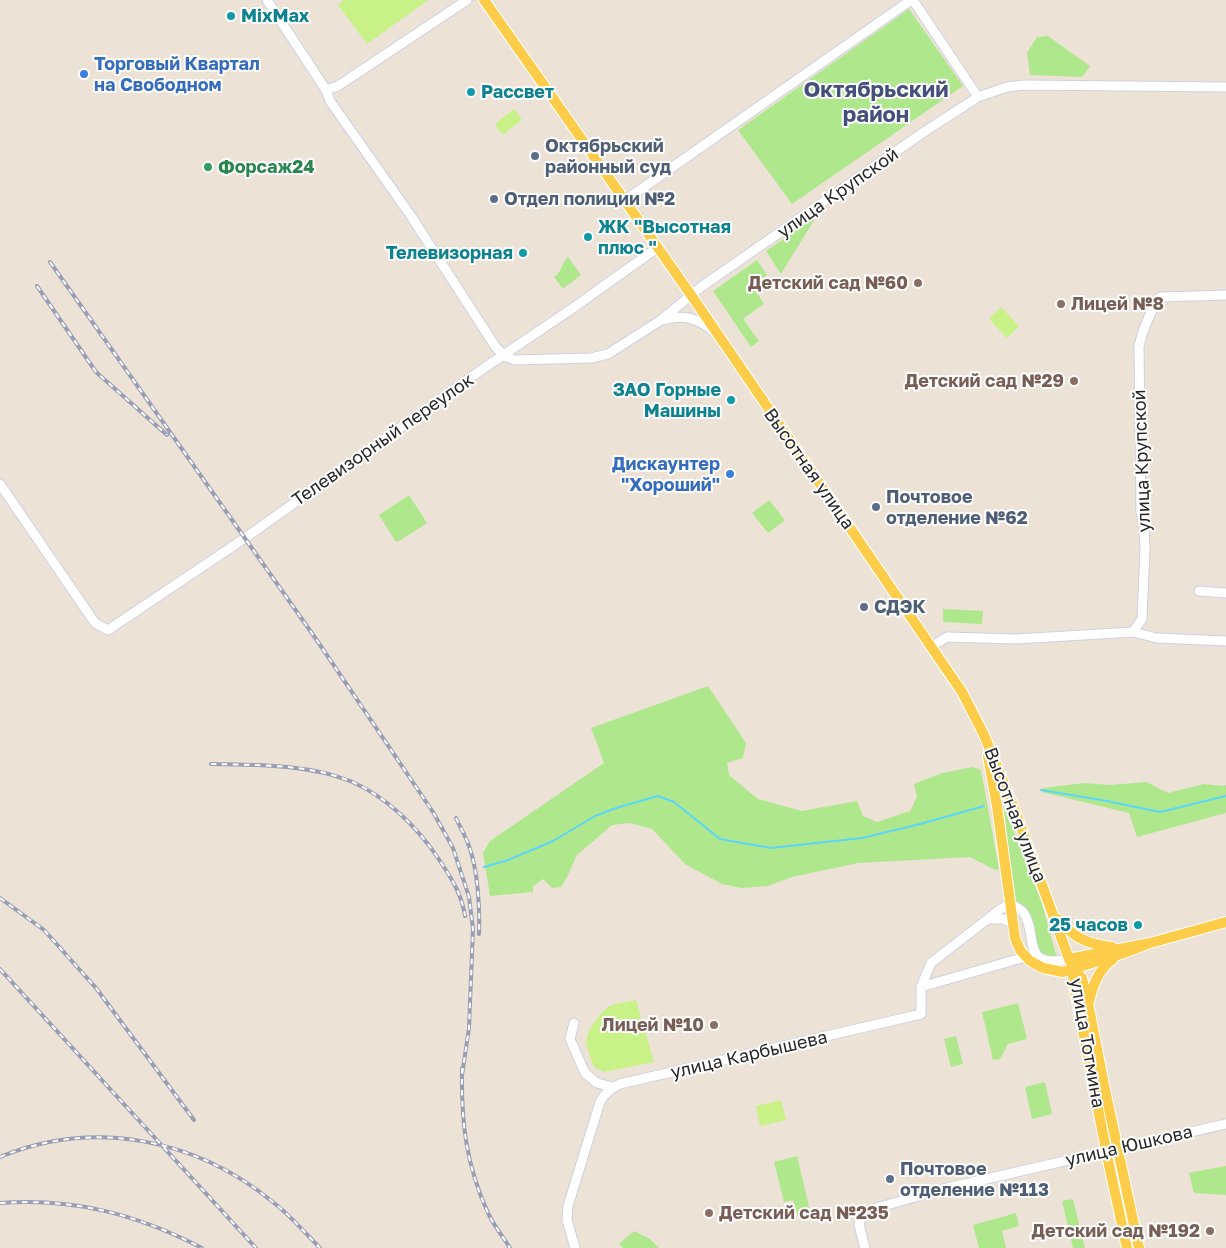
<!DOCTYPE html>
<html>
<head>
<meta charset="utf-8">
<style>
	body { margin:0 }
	canvas { display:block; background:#ece2d6 }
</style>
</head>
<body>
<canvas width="1226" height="1248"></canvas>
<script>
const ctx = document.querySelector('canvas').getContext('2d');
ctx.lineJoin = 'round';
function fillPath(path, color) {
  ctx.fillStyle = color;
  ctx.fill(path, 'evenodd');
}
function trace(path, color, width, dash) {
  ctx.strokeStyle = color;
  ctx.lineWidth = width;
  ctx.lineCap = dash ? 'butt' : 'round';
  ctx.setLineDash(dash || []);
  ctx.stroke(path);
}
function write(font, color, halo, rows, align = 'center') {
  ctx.font = font + ' "Golos Text",sans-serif';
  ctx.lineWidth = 4;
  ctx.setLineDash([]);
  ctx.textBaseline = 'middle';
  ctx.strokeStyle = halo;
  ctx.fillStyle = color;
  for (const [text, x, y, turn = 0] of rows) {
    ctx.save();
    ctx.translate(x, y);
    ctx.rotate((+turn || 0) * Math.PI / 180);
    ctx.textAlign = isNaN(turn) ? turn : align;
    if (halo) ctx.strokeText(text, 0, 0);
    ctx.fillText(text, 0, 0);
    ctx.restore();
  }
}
fillPath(new Path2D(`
	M909 9 963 86 792 204 738 130Z
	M1048 36 1090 66 1082 77 1030 75 1027 53 1037 37Z
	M816 217 781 274 766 251Z
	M568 257 581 275 563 289 554 277C563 271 561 263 568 257Z
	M757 260 767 275 753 287 764 304 743 319 759 341 751 347 713 291Z
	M409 495 427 523 399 541 396 542 379 515Z
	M769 500 785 520 768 533 752 513Z
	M943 609 983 611 982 624 943 622Z
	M708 686 746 743 743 758 727 763 729 775 758 799 802 811 857 801 863 816 877 822 910 811 917 797 914 784 942 773 973 767 981 770 999 869 995 870 970 857 858 863 792 877 768 886 741 888 722 884 685 864 652 829 630 823 612 825 577 855 568 875 561 887 552 888 543 879 533 886V892L490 896 483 853 490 841 604 763 591 728Z
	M1146 782 1168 793 1204 784 1223 786 1226 785V813L1137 837 1129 813 1042 792 1041 790 1043 788 1084 783 1110 785Z
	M1003 804 1041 901 1057 958 1044 955 1036 950 1029 917 1024 906 1015 903Z
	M1018 1003 1027 1039 1008 1044 1000 1059 993 1060 982 1012Z
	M956 1036 963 1064 951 1067 944 1039Z
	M1045 1082 1052 1114 1032 1119 1025 1087Z
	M797 1156 810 1211 797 1215 793 1200 784 1202 774 1162Z
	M1226 1166V1195L1194 1193 1189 1173Z
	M1073 1199 1085 1248H1073L1062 1201Z
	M1016 1213 1019 1226 1002 1231 1006 1248H979L973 1225Z
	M634 1231 650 1239 659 1248H623L619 1244Z`), '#afe88c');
fillPath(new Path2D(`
	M344 0H428L367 44 338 5Z
	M514 109 522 120 502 135 495 124Z
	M1001 307 1019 326 1007 338 989 319Z
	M636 1000 654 1062 604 1072 594 1067 590 1057 586 1042 589 1030 603 1011 611 1005Z
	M781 1100 786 1120 760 1126 756 1106Z`), '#c8f187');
trace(new Path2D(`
	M1041 790 1107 801 1160 812 1226 796
	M484 867 508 860 553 841 595 816 619 807 658 796 674 802 720 839 771 848 862 838 920 824 984 806`), '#5dd5fa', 2);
const minor = new Path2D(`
	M267 0 326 90 330 101 411 216 495 346 504 356 515 360 591 358 608 354 661 320 701 287 924 132 978 97 1007 87 1024 85 1226 87
	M913 0 978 97
	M326 90 338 86 467 0
	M624 201 911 0
	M663 320C683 314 698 318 713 331
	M0 484 95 623 108 630 245 538 487 366 573 308 657 248
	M1199 591 1226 593
	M1133 632 1157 638 1226 641
	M931 647 947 637 1016 639 1133 632 1142 619 1145 549 1144 525 1141 512 1139 346C1144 326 1149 315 1160 297L1226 295
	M988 919H1004L1013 924
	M921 987 1025 957
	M574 1023 570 1039 585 1073 597 1083 613 1087
	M575 1248 567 1220 568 1206 600 1102C606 1092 610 1089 620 1084L921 1014V987L931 963 998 911 1010 903C1014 906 1020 909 1023 912 1039 934 1019 970 1069 959
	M865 1248 859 1225 861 1216 869 1210 947 1188 1226 1124`);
const major = new Path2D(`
	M484 0 691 295 962 692 984 735 1014 808 1069 959 1074 970 1082 978 1088 1003 1104 1085 1139 1248
	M988 756 997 806 1015 938 1020 950 1030 961 1043 968 1063 972 1121 954 1150 943
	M1058 919C1074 938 1087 944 1112 947
	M1069 959 1150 943 1226 922
	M1074 970 1073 980 1109 1165 1127 1248
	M1089 1002C1093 985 1098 970 1113 959`);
trace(minor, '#ccd1e2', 11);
trace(major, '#fff', 12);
trace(minor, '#fff', 9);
trace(major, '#fdcd49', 10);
const rail = new Path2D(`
	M50 262 316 639 433 812 453 848 469 897 473 929 469 1028 462 1075
	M37 286 96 372 167 435
	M211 764C256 765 308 764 350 781 386 796 417 827 438 858 450 876 462 894 465 916
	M456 818C460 827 466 837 469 846 478 871 480 908 479 934
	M0 898 44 930 96 988 194 1120
	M0 969 256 1248
	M462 1068C461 1122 466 1166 489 1215 495 1227 503 1237 510 1248
	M0 1157C94 1118 197 1139 274 1203 291 1216 305 1233 320 1248
	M0 1203C75 1198 136 1214 202 1248`);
trace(rail, '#999eb4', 4);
trace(rail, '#fff', 2, [5.5]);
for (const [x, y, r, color] of [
	[231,16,5,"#0f9aa8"],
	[84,74,5,"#3f7fe0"],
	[471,92,5,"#0f9aa8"],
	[535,156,5,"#5c6f8a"],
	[208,167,5,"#2e9e5b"],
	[494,199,5,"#5c6f8a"],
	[588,237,5,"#0f9aa8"],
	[523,253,5,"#0f9aa8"],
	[918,283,5,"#8d6e63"],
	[1061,304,5,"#8d6e63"],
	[1074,381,5,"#8d6e63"],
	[731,400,5,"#0f9aa8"],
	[730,474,5,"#3f7fe0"],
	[876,507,5,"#5c6f8a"],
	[864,607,5,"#5c6f8a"],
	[1138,925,5,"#0f9aa8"],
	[714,1025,5,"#8d6e63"],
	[890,1179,5,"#5c6f8a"],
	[709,1213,5,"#8d6e63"],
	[1210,1231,5,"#8d6e63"]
]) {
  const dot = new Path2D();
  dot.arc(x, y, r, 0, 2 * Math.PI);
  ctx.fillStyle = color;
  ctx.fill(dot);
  trace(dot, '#fff', 2);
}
write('bold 18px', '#0d838f', '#fff', [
	["MixMax",241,16],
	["Рассвет",481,92],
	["ЖК \"Высотная",598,227],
	["плюс \"",598,248],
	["Телевизорная",513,253,"right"],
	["ЗАО Горные",721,390,"right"],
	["Машины",721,411,"right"],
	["25 часов",1128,925,"right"]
], 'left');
write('bold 18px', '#366cbe', '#fff', [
	["Торговый Квартал",94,64],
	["на Свободном",94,85],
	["Дискаунтер",720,464,"right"],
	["\"Хороший\"",720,485,"right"]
], 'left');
write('bold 18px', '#4e5e75', '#fff', [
	["Октябрьский",545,146],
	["районный суд",545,167],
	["Отдел полиции №2",504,199],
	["Почтовое",886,497],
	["отделение №62",886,518],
	["СДЭК",874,607],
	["Почтовое",900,1169],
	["отделение №113",900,1190]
], 'left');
write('bold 18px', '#27864d', '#fff', [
	["Форсаж24",218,167]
], 'left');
write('18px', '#272727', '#fff', [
	["улица Крупской",838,193,-35],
	["Телевизорный переулок",383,440,-35],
	["улица Крупской",1142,461,-92],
	["Высотная улица",809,469,55],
	["Высотная улица",1015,815,69],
	["улица Тотмина",1087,1043,80],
	["улица Карбышева",749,1055,-13],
	["улица Юшкова",1129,1146,-13]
]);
write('bold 18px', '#785e54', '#fff', [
	["Детский сад №60",908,283],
	["Лицей №8",1071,304,"left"],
	["Детский сад №29",1064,381],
	["Лицей №10",704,1025],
	["Детский сад №235",719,1213,"left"],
	["Детский сад №192",1200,1231]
], 'right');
write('bold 22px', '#44507b', '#fff', [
	["Октябрьский",876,90],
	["район",876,115]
]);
</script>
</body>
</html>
